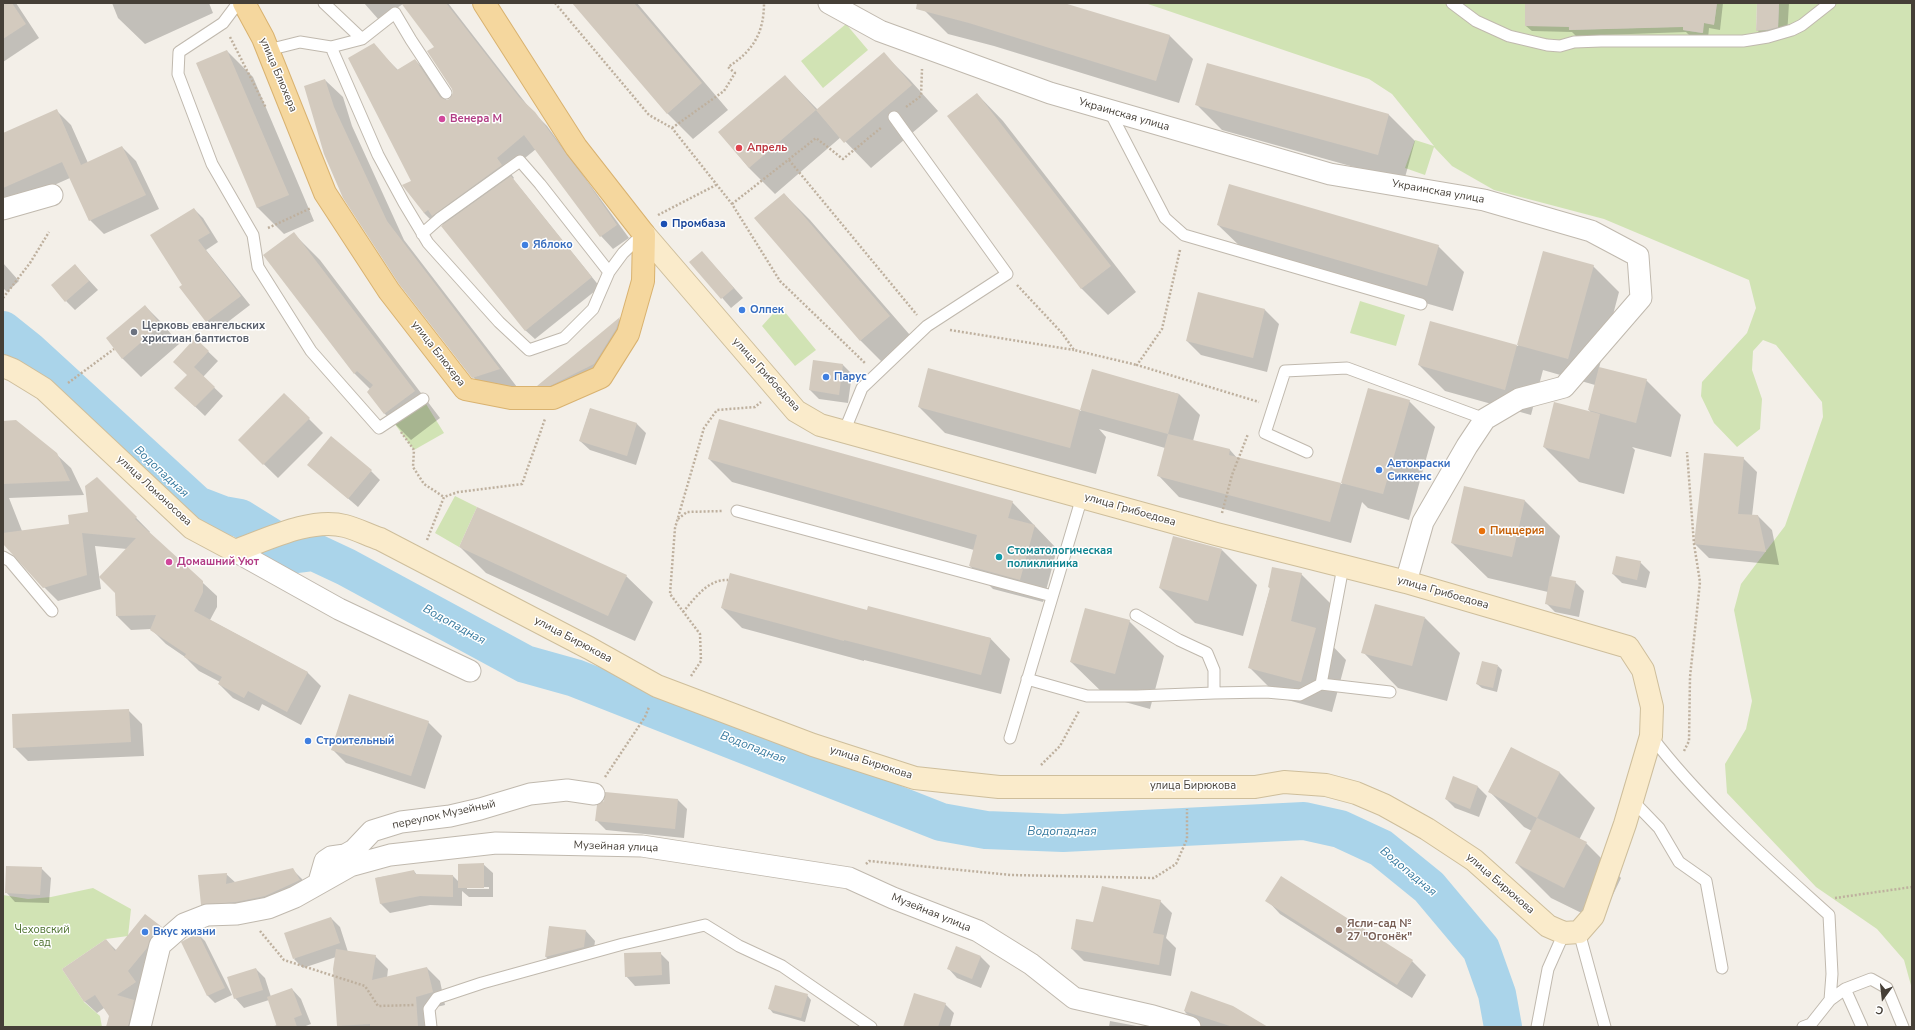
<!DOCTYPE html>
<html>
<head>
<meta charset="utf-8">
<style>
	body { margin:0 }
	#map { position:relative; width:1915px; height:1030px; overflow:hidden; background:#f3efe8; font-family:"Nunito Sans",sans-serif }
	canvas { display:block }
	.frame { position:absolute; inset:0; border:4px solid #453f37; pointer-events:none }
	.north { position:absolute; left:1863px; top:978px; width:40px; height:40px; -webkit-text-stroke:3px #fff; paint-order:stroke; rotate:195deg; font-size:11px; font-weight:700; line-height:16px; text-align:center; color:#453f37 }
	.north::after { content:''; display:block; margin:auto; width:14px; height:18px; background:#453f37; clip-path:polygon(50% 0,100% 100%,50% 72%,0 100%) }
</style>
</head>
<body>
<div id="map">
<canvas width="1915" height="1030"></canvas>
<div class="frame"></div>
<div class="north">С</div>
</div>
<script>
const ctx = document.querySelector('canvas').getContext('2d');
ctx.lineJoin = 'round';
function fillPath(path, color) {
  ctx.fillStyle = color;
  ctx.fill(path, 'evenodd');
}
function trace(path, color, width, dash) {
  ctx.strokeStyle = color;
  ctx.lineWidth = width;
  ctx.lineCap = dash ? 'butt' : 'round';
  ctx.setLineDash(dash || []);
  ctx.stroke(path);
}
function write(font, color, halo, rows, align = 'center') {
  ctx.font = font + ' "Nunito Sans",sans-serif';
  ctx.lineWidth = 3;
  ctx.setLineDash([]);
  ctx.textBaseline = 'middle';
  ctx.strokeStyle = halo;
  ctx.fillStyle = color;
  for (const [text, x, y, turn = 0] of rows) {
    ctx.save();
    ctx.translate(x, y);
    ctx.rotate((+turn || 0) * Math.PI / 180);
    ctx.textAlign = isNaN(turn) ? turn : align;
    if (halo) ctx.strokeText(text, 0, 0);
    ctx.fillText(text, 0, 0);
    ctx.restore();
  }
}
fillPath(new Path2D(`
	M1145 3H1525V26H1541L1568 3 1569 30 1670 27 1686 3 1683 30 1702 33 1704 23 1714 24 1717 3H1757L1756 30 1778 31 1779 3H1912V989L1904 960 1877 929 1816 887 1727 793 1725 764 1746 729 1752 701 1734 610 1741 584 1785 526 1823 417 1822 402 1776 345 1763 340 1753 351 1752 370 1762 399 1760 429 1737 447 1714 423 1701 396 1702 382 1747 333 1756 308 1749 280 1604 219 1494 190 1452 166 1434 147 1425 175 1405 168 1415 140 1434 146 1392 94 1369 79Z
	M846 24 868 50 823 88 801 61Z
	M1360 301 1405 315 1396 346 1350 333Z
	M780 306 816 350 795 366 762 326Z
	M423 399 444 433 414 450 391 419Z
	M455 496 477 507 459 547 435 533Z
	M93 888 131 909 128 936 106 939 62 969 84 1002 100 1016 102 1027H3V895L28 899 51 897Z`), '#d1e3b4');
fillPath(new Path2D(`
	M3 3H16L39 38 3 62Z
	M112 3H209L213 13 145 44 118 18Z
	M364 3H448L531 110 547 126 629 238 613 249 601 236 536 149 509 171 514 178 513 179 600 287 535 339 525 330 444 226 441 223 437 226 424 213 412 181 386 58 398 70 415 60 428 73 447 101 453 96V89L435 47 403 4 379 20Z
	M574 3H637L728 110 693 139 667 113Z
	M926 3H1059L1170 36 1193 59 1179 103 994 46 948 34 924 10Z
	M1526 3H1723L1720 30 1709 28 1708 38 1690 36 1686 32 1576 36 1572 32 1532 31 1526 26Z
	M1758 3H1789L1787 36 1766 39 1757 30Z
	M227 51 253 77 314 221 284 234 258 208 197 64Z
	M884 54 910 80 938 111 871 168 841 137 775 194 749 168 719 132 785 76 818 110Z
	M325 80 343 97 352 126 404 240 517 387 491 395 473 377 344 197Z
	M977 94 1003 121 1136 292 1108 315 1081 288Z
	M1196 104 1389 115 1415 141 1404 181 1222 130Z
	M57 111 71 125 88 163 122 147 136 161 159 209 104 234 90 220 70 178 9 205 3 199V134Z
	M784 194 810 220 916 342 887 367 861 341 756 219Z
	M194 209 203 218 218 242 206 250 250 305 216 331 180 287 183 285Z
	M1218 225 1438 246 1464 272 1453 311 1245 251Z
	M294 234 320 260 440 418 411 440 385 414 368 392 370 389 355 374 265 256Z
	M702 252 743 298 731 308 691 262Z
	M1544 253 1593 266 1619 292 1599 368 1646 380 1681 415 1671 457 1632 447 1635 450 1624 494 1579 482 1544 447 1591 413 1589 410 1595 385 1543 370 1531 415 1445 391 1419 365 1431 322 1518 346Z
	M3 263 19 281 7 292 3 288Z
	M75 265 98 290 75 310 66 301Z
	M1199 293 1265 310 1279 324 1267 372 1201 355 1187 341Z
	M145 306 163 324 179 344 141 377 122 358Z
	M620 319 628 327 603 374 547 394 538 386Z
	M195 339 218 361 203 377 223 396 205 416 185 397Z
	M814 361 843 365 852 374 848 403 819 399 810 390Z
	M929 369 1081 411 1092 371 1179 394 1200 415 1193 441 1230 450 1238 459 1342 484 1369 390 1409 401 1435 427 1409 520 1368 508 1362 502 1351 543 1179 497 1158 475 1165 448 1099 429 1106 437 1096 474 945 433 919 407Z
	M284 394 323 433 278 478 239 440Z
	M590 409 637 424 646 433 636 465 590 450 580 441Z
	M3 422 56 454 71 468 84 495 9 498 22 531 70 525 89 513 97 478 150 532 149 533 217 596V607L210 620 307 672 321 686 301 725 262 704 259 711 233 698 219 684 220 682 199 671 185 657 166 644 151 629 131 630 117 616 116 593 127 549 95 546 101 589 58 601 44 587 3 543Z
	M1743 458 1757 472 1752 516H1758L1772 530 1779 565 1709 558 1695 544Z
	M709 459 1012 502 1057 549 1043 602 993 589 970 566 974 550 732 482Z
	M309 465 371 471 380 480 358 507Z
	M1465 488 1525 501 1560 536 1551 577 1575 582 1584 591 1579 617 1555 612 1546 603 1548 592 1488 578 1452 543Z
	M460 547 626 576 653 602 635 641 486 573Z
	M1222 550 1257 585 1243 636 1195 623 1160 588Z
	M1640 562 1650 572 1646 588 1622 583 1613 574Z
	M1301 574 1332 605 1325 638 1346 660 1332 712 1280 698 1249 667 1270 589 1269 587Z
	M722 608 868 611 990 638 1010 659 1001 694 864 660V661L742 628Z
	M1425 618 1460 653 1447 701 1398 688 1363 652Z
	M1129 621 1164 656 1150 709 1107 697 1071 662Z
	M1498 666 1502 670 1497 692 1482 688 1477 684Z
	M128 710 142 724 144 756 28 761 14 747Z
	M428 722 442 736 425 789 346 763 332 749Z
	M1511 748 1560 773 1595 808 1579 840 1586 843 1621 878 1600 922 1551 898 1516 863 1532 831 1524 827 1489 791Z
	M1454 778 1478 787 1487 796 1479 817 1455 808 1446 799Z
	M678 800 687 809 684 838 606 830 597 821Z
	M483 864 493 873V897H469L462 891V906L430 905 390 913 381 904 376 878 414 871 417 875 453 876 459 882ZM467 887H489V889H467Z
	M41 868 51 878 49 903 15 902 6 892Z
	M292 869 302 879 309 890 211 913 202 904 226 874 236 883Z
	M1267 900 1412 961 1426 975 1412 998 1280 914Z
	M1160 901 1172 913 1166 938 1176 948 1171 976 1084 961 1072 949 1094 923Z
	M145 915 173 939 139 983 146 994 135 1002 145 1013 142 1027H107L110 1016 104 1008 97 1013 85 1002 63 969 106 940 117 951Z
	M331 918 340 927 348 952 375 956 388 969 387 978 427 968 440 981 445 1005 428 1009 429 1027H339L338 1025 336 957 303 968 294 959Z
	M549 927 586 931 595 941 593 956 555 966 546 957Z
	M198 934 205 941 232 995 215 1003 208 996 183 943Z
	M957 947 981 957 990 966 981 988 957 978 948 968Z
	M660 953 669 962 670 984 635 986 626 976Z
	M256 969 265 978 271 997 292 989 301 999 311 1024 303 1027H270L278 1025 269 1000 244 1008 235 998Z
	M1191 992 1266 1027H1202L1197 1025 1185 1012Z
	M807 995 811 1000 805 1022 773 1013 769 1008Z
	M945 1004 954 1013 950 1027H904Z
	M1110 1021 1142 1027H1109Z`), '#0003');
trace(new Path2D(`
	M3 330 28 350 197 505 223 515 240 518 298 554 314 552 346 567 525 664 575 678 941 822 986 830 1063 833 1304 821 1340 829 1381 848 1429 887 1481 949 1497 994 1503 1027`), '#aad4ea', 38);
fillPath(new Path2D(`
	M3 3H12L26 24 3 39Z
	M401 3H446L519 97 535 112 588 183 617 225 600 237 524 135 497 158 502 165 432 216 428 210 424 213 402 185 411 181 348 58 374 43 397 70 415 59 440 97 446 100 450 99 453 93 452 89 427 51 434 47Z
	M572 3H634L702 83 667 114Z
	M917 3H1064L1170 35 1156 81 969 23 916 9Z
	M1525 3H1717L1714 25 1704 23 1703 33 1683 30V27L1569 30V27L1525 26Z
	M1757 3H1779L1778 27 1766 30 1756 31Z
	M227 50 289 195 257 208 196 63Z
	M884 52 912 85 844 143 816 110Z
	M1207 63 1389 114 1378 155 1195 105Z
	M785 75 816 110 749 168 718 132Z
	M325 79 334 107 387 221 500 369 472 378 399 284 343 198 324 154 304 86Z
	M977 93 1111 266 1081 289 947 116Z
	M57 109 81 165 122 146 146 195 89 221 62 162 3 188V133Z
	M511 176 592 277 525 331 441 226Z
	M1229 184 1439 245 1427 286 1217 225Z
	M784 193 890 316 860 341 754 218Z
	M194 208 210 233 198 240 241 296 206 322 179 287 182 285 150 235Z
	M294 232 415 391 384 414 367 392 373 385 357 371 354 374 263 255Z
	M702 251 734 288 721 299 689 262Z
	M1543 251 1594 265 1568 359 1517 345Z
	M75 264 89 281 65 302 51 285Z
	M1198 292 1265 309 1253 358 1186 341Z
	M145 305 161 325 122 359 106 338Z
	M620 317 616 329 594 364 550 386H537Z
	M1430 321 1517 345 1505 390 1418 365Z
	M195 338 209 351 194 367 215 387 195 407 174 388 187 375 173 362Z
	M813 360 843 364 839 395 809 390Z
	M1599 367 1647 379 1636 423 1588 410Z
	M928 368 1080 410 1070 448 918 407Z
	M1092 369 1179 394 1168 434 1080 410Z
	M1368 388 1410 400 1383 494 1341 483Z
	M284 393 310 418 263 465 238 440Z
	M1554 402 1600 414 1589 459 1543 447Z
	M590 408 637 423 627 456 579 441Z
	M719 419 1013 501 1008 518 1035 525 1020 580 969 566 977 535 708 459Z
	M16 420 57 453 70 481 3 484V421Z
	M1168 434 1230 449 1229 455 1341 483 1330 522 1157 476Z
	M331 436 372 470 348 499 307 465Z
	M1704 453 1744 457 1738 514 1758 515 1766 552 1694 544Z
	M97 477 137 517 135 519 203 581V592L194 611 308 672 287 712 248 691 244 698 218 684 222 677 184 657 186 654 150 630 156 615 116 616 115 593 99 577 136 538 82 533 87 575 43 588 3 544V533L69 524 68 515 88 512 85 486Z
	M1464 486 1525 500 1512 557 1451 543Z
	M477 507 627 575 608 616 459 547Z
	M1173 536 1222 549 1208 601 1159 588Z
	M1616 556 1641 561 1637 580 1612 574Z
	M1272 567 1302 573 1291 621 1316 628 1301 682 1248 668 1270 588 1268 587Z
	M730 573 867 610 868 606 991 638 981 675 844 640V641L721 608Z
	M1550 576 1576 581 1570 609 1545 604Z
	M1375 604 1425 617 1412 666 1361 653Z
	M1085 608 1130 620 1115 674 1070 662Z
	M1482 661 1498 665 1493 688 1476 684Z
	M349 694 429 721 411 776 331 750Z
	M129 709 131 742 13 748 12 714Z
	M1511 747 1560 772 1537 818 1488 792Z
	M1453 776 1478 786 1470 809 1445 799Z
	M605 792 678 799 675 829 595 821 597 805 604 801Z
	M1537 818 1587 842 1564 888 1515 863Z
	M484 863V888H458V864Z
	M6 866 42 867 40 895 5 893Z
	M293 868 300 880 265 896 236 902 201 905 198 875 227 873 226 884Z
	M414 870 415 874 453 875V897L420 896 380 904 375 878Z
	M1281 876 1413 960 1397 985 1265 901Z
	M1102 886 1161 900 1153 933 1164 935 1159 965 1071 949 1076 919 1093 922Z
	M145 914 162 927 152 936 147 948 128 971 136 982 117 995 134 1000 128 1027H106L109 1016 95 995 84 1002 62 969 106 939 115 951Z
	M331 917 340 943 293 959 284 933Z
	M549 926 586 930 584 947 545 957Z
	M198 933 225 988 207 996 181 942Z
	M956 946 981 956 972 979 947 969Z
	M336 949 376 955 372 980 427 967 433 992 416 997 418 1027H370V1024L337 1026 333 969Z
	M661 952 662 975 625 977 624 953Z
	M256 968 263 990 234 999 227 977Z
	M775 985 808 994 801 1018 768 1009Z
	M292 988 302 1015 294 1018 297 1027H277L267 997Z
	M1191 991 1233 1006 1268 1027H1233L1184 1011Z
	M914 993 946 1003 938 1027H903Z`), '#d3cabe');
const lane = new Path2D(`
	M238 3 223 23 179 52 178 74 212 164 253 235 258 267 311 351 379 428 423 399
	M324 3 362 39
	M1452 3 1476 21 1509 36 1547 45 1560 46 1574 42 1601 41H1743L1768 37 1792 30 1802 25 1830 3
	M331 47 362 39 395 13 411 40 446 93
	M268 50 300 42 331 47 378 155 404 203 428 243 499 322 529 350 564 338 593 309 609 272 623 253 643 234
	M1110 112 1165 218 1184 235 1421 304
	M422 234 439 219 520 161 540 184 609 272
	M844 432 862 388 927 326 1007 274 894 117
	M1307 452 1265 433 1285 371 1347 368 1485 419
	M737 511 1052 596
	M3 557 10 561 52 611
	M1136 615 1179 640 1207 653 1214 670V693
	M1027 679 1087 696H1137L1214 693 1266 692 1300 695 1321 684 1390 692
	M1321 684 1343 567
	M1651 736C1702 803 1767 859 1829 915L1832 974 1830 1000
	M1010 738 1082 497
	M1632 800 1659 828 1679 862 1706 881 1722 968
	M1579 932 1605 1027
	M1845 989 1871 979 1887 988 1903 1027
	M431 1027 429 1009 437 998 482 983 623 944 705 925 739 946 782 966 871 1027
	M1537 1027 1548 969 1564 933
	M1803 1027 1811 1024 1830 1000 1845 989 1862 1027`);
const street = new Path2D(`
	M829 3 880 31 1050 93 1330 174 1484 200 1591 231 1638 256 1641 298 1564 387 1519 399 1485 419 1467 446 1423 522 1406 582
	M3 209 52 195
	M235 551 339 609 470 671
	M319 882 325 861 331 857 345 855 354 850 372 831 401 822 450 816 480 809 530 794 567 790 594 794
	M140 1027 160 945 184 924 207 915 237 914 268 908 295 897 350 866 390 855 496 843 642 846 849 878 893 898 978 931 1031 964 1074 998 1153 1016 1190 1027`);
const secondary = new Path2D(`
	M3 366 13 370 44 389 192 528 235 551C266 540 311 517 345 526 357 529 368 535 380 539L589 648 657 686 813 745 915 778 999 787H1255L1284 782 1326 785 1356 793 1384 805 1427 829 1474 860 1548 926 1564 933 1579 932 1593 916 1625 824 1651 736 1652 707 1643 670 1628 647 1406 582 1216 534 820 425 796 411 644 234`);
const primary = new Path2D(`
	M244 3 263 38 325 193 389 291 465 389 511 398H553L601 377 628 334 643 281 644 234 576 147 484 3`);
trace(lane, '#c0b9ae', 13);
trace(street, '#c0b9ae', 23);
trace(secondary, '#cebe9b', 24);
trace(primary, '#d9b26f', 24);
trace(new Path2D(`
	M555 3 649 115 672 128 732 204 780 281 866 364
	M230 37 266 108
	M906 107 921 96 922 69
	M672 128 724 91 735 73 728 67C753 51 764 33 764 3
	M789 160 917 315
	M732 204 816 138 843 159 882 127
	M658 215 716 185
	M268 228 311 208
	M1180 250 1162 329 1137 365 1259 402
	M1017 285 1062 333 1074 350 1137 365
	M3 298 30 263 49 232
	M950 330 1074 350
	M68 383 114 349
	M401 432 414 450 413 467 424 484 444 497
	M1222 513 1232 475 1248 434
	M678 519 687 512 722 511
	M427 540 444 497 458 492 522 484 545 419
	M683 612C695 598 708 579 728 580
	M691 676 701 661 700 634 670 594 675 528 704 428 717 410 755 407 761 402
	M1684 751 1689 741 1690 677 1700 582 1694 544 1687 452
	M1041 765 1060 746 1079 711
	M605 777 645 717 649 707
	M866 864 869 861 1011 875 1154 878 1176 864 1187 839V809
	M1835 898 1912 887
	M260 931 284 960 365 986 378 1006 414 1005`), '#beb09e', 2.5, [2, 2]);
trace(lane, '#fff', 11);
trace(street, '#fff', 21);
trace(secondary, '#faebcb', 22);
trace(primary, '#f5d79e', 22);
for (const [x, y, r, color] of [
	[442,119,4,"#d1479c"],
	[739,148,4,"#e0444e"],
	[664,224,4,"#1a4fb4"],
	[525,245,4,"#3f7fe0"],
	[742,310,4,"#3f7fe0"],
	[134,332,4,"#6b7280"],
	[826,377,4,"#3f7fe0"],
	[1379,470,4,"#3f7fe0"],
	[1482,531,4,"#e8710a"],
	[999,557,4,"#0f9aa8"],
	[169,562,4,"#d1479c"],
	[308,741,4,"#3f7fe0"],
	[1339,930,4,"#8d6e63"],
	[145,932,4,"#3f7fe0"]
]) {
  const dot = new Path2D();
  dot.arc(x, y, r, 0, 2 * Math.PI);
  ctx.fillStyle = color;
  ctx.fill(dot);
  trace(dot, '#fff', 1.5);
}
write('11px', '#453f37', '#fff', [
	["улица Блюхера",278,75,67],
	["Украинская улица",1124,115,16],
	["Украинская улица",1438,192,10],
	["улица Блюхера",438,354,52],
	["улица Грибоедова",766,375,48],
	["улица Ломоносова",154,491,43],
	["улица Грибоедова",1130,510,16],
	["улица Грибоедова",1443,593,16],
	["улица Бирюкова",573,640,28],
	["улица Бирюкова",871,763,18],
	["улица Бирюкова",1193,786],
	["переулок Музейный",444,815,-12],
	["Музейная улица",616,847,2],
	["улица Бирюкова",1500,884,41],
	["Музейная улица",931,913,22]
]);
write('bold 11px', '#b23c85', '#fff', [
	["Венера М",450,119],
	["Домашний Уют",177,562]
], 'left');
write('bold 11px', '#be3a42', '#fff', [
	["Апрель",747,148]
], 'left');
write('bold 11px', '#164399', '#fff', [
	["Промбаза",672,224]
], 'left');
write('bold 11px', '#366cbe', '#fff', [
	["Яблоко",533,245],
	["Олпек",750,310],
	["Парус",834,377],
	["Автокраски",1387,464],
	["Сиккенс",1387,477],
	["Строительный",316,741],
	["Вкус жизни",153,932]
], 'left');
write('bold 11px', '#5b616d', '#fff', [
	["Церковь евангельских",142,326],
	["христиан баптистов",142,339]
], 'left');
write('bold 11px', '#c56008', '#fff', [
	["Пиццерия",1490,531]
], 'left');
write('bold 11px', '#0d838f', '#fff', [
	["Стоматологическая",1007,551],
	["поликлиника",1007,564]
], 'left');
write('bold 11px', '#785e54', '#fff', [
	["Ясли-сад №",1347,924],
	["27 \"Огонёк\"",1347,937]
], 'left');
write('11px', '#4d722f', '#fff', [
	["Чеховский",42,930],
	["сад",42,943]
]);
write('italic 12px', '#387ba0', '#fff', [
	["Водопадная",161,472,43],
	["Водопадная",454,625,29],
	["Водопадная",753,748,21],
	["Водопадная",1062,832],
	["Водопадная",1408,872,40]
]);
</script>
</body>
</html>
